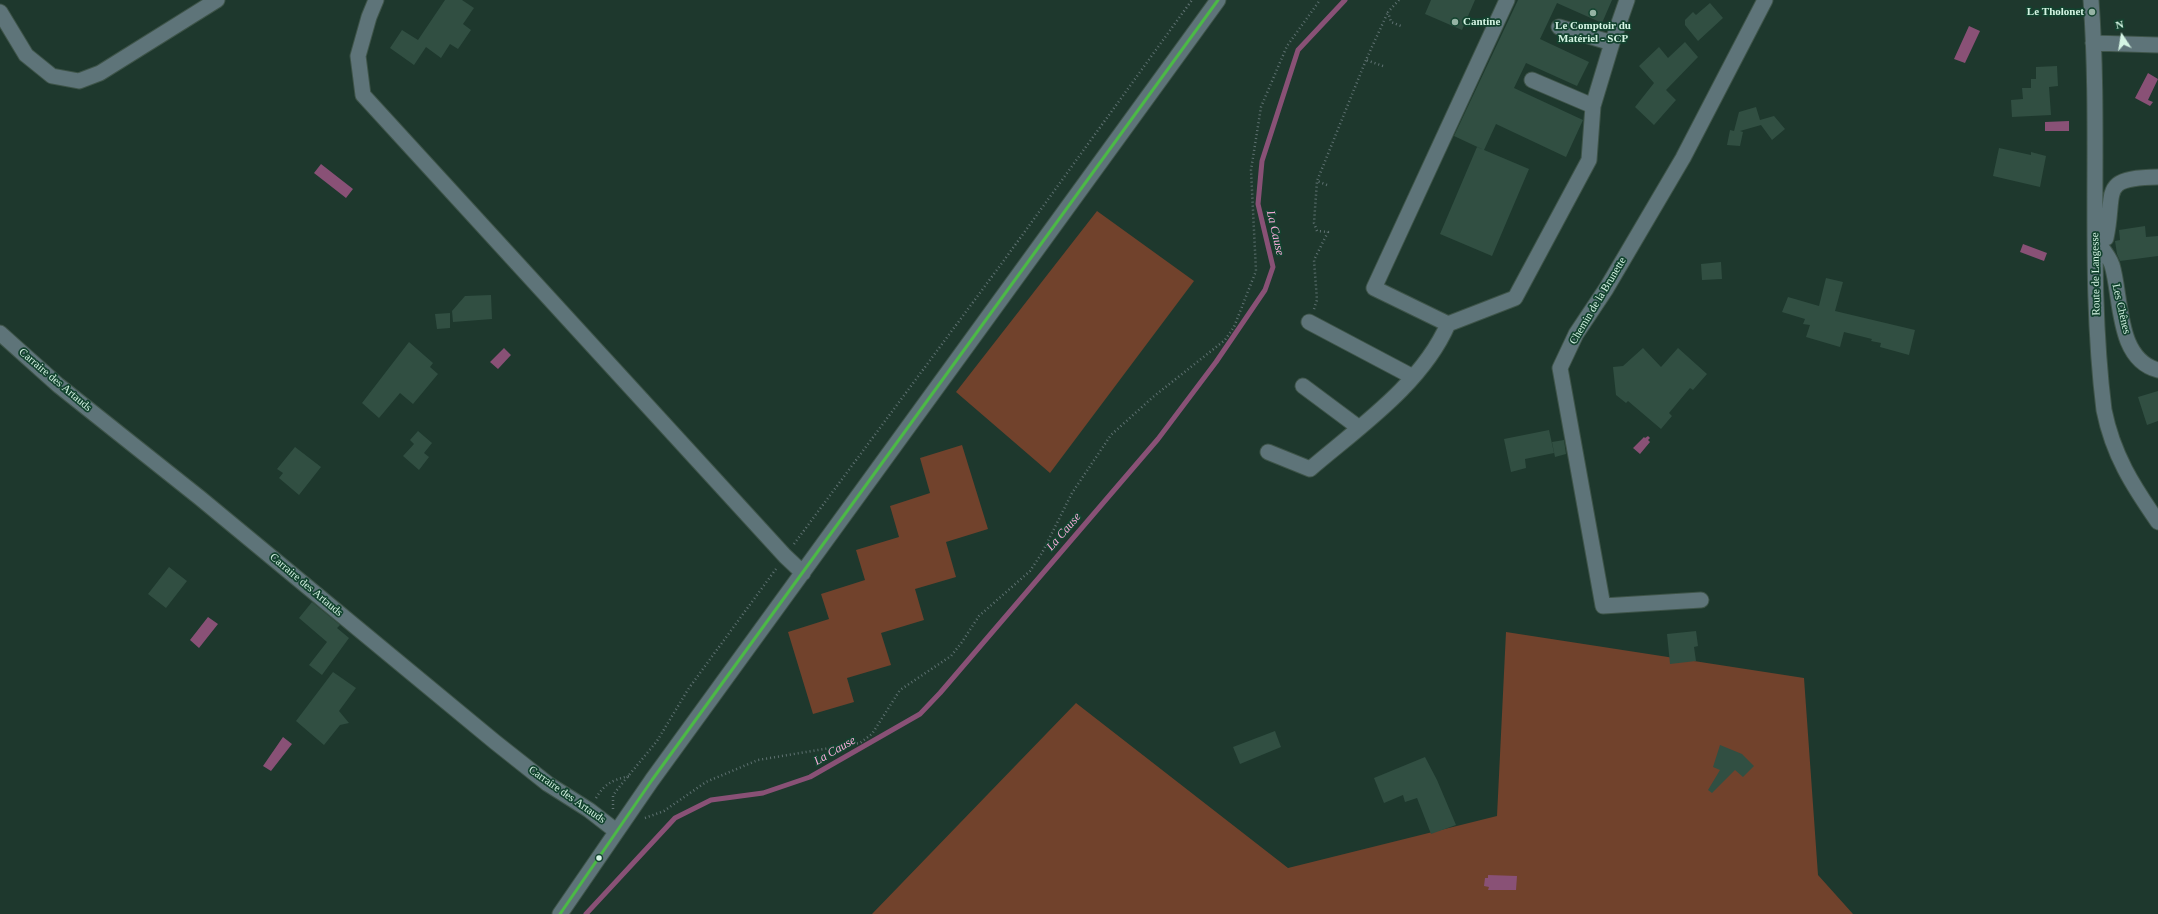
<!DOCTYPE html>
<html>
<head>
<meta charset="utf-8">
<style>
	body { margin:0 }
	#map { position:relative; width:2158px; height:914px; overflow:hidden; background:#1e382d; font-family:Georgia,serif }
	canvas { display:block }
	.north { position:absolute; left:2102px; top:16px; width:40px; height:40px; -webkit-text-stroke:3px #13432f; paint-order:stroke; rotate:348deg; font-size:11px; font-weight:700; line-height:16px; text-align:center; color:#d5f5e4 }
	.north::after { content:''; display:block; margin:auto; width:14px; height:18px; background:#d5f5e4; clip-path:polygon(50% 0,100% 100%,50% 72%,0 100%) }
</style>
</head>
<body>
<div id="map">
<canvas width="2158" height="914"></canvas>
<div class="north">N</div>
</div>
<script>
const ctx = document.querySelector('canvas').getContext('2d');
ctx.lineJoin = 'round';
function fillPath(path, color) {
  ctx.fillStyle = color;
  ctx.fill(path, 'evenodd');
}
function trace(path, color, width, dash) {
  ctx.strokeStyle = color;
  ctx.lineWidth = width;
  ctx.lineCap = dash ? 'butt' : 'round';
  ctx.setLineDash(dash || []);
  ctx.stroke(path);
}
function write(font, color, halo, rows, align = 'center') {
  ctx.font = font + ' Georgia,serif';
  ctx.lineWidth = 3.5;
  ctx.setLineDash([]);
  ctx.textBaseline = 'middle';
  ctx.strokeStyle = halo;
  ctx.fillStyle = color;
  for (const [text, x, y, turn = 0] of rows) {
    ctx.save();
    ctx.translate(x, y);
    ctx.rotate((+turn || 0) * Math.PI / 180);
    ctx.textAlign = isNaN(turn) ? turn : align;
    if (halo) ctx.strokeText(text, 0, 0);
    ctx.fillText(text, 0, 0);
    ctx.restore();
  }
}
fillPath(new Path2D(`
	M1097 211 1194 281 1050 473 956 392Z
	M962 445 988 529 946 542 956 577 915 589 924 620 881 633 891 665 847 678 854 702 813 714 788 632 829 619 821 594 865 580 856 550 899 537 890 506 930 493 920 458Z
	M1506 632 1804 678 1818 875 1853 914H872L1076 703 1288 868 1497 816Z`), '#71422c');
fillPath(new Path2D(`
	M1969 26 1980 31 1965 63 1954 59Z
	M2148 73 2158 79 2148 100 2153 102 2150 106 2135 98Z
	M2069 121V131H2045V122Z
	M321 164 353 189 346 198 314 173Z
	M2023 244 2047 253 2044 261 2020 252Z
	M504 348 511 355 498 369 490 362Z
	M1648 436 1650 438 1648 440 1650 442 1640 454 1633 448 1644 437 1645 438Z
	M208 617 218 624 199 648 190 640Z
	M283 737 292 744 271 771 263 766Z
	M1488 875 1517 876 1516 890H1488L1489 887 1484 886 1485 878H1488Z`), '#895176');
trace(new Path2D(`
	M586 914 675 818 711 800 763 793 810 777 920 714 940 693 1158 439 1216 362 1265 290 1273 267 1258 204 1262 161 1298 50 1345 0`), '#895176', 5);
fillPath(new Path2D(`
	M445 0H462L474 8 463 24 471 30 458 49 450 44 441 58 426 47 414 65 390 48 402 30 418 40Z
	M1431 0H1475L1462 30 1425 14Z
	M1518 0H1612L1602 23 1557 3 1540 39 1589 62 1577 86 1526 63 1514 88 1583 120 1566 157 1496 124 1484 150 1454 136Z
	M1710 3 1723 18 1698 41 1685 25V20L1693 12 1696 15Z
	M1685 42 1698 57 1666 90 1676 100 1654 125 1635 107 1654 83 1639 66 1659 47 1668 58Z
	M2057 66 2058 86 2049 87 2051 115 2012 117 2011 100 2023 99 2022 88H2031V79H2036V67Z
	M1756 107 1760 120 1774 116 1785 129 1772 140 1761 125 1740 131 1743 132 1740 146 1727 145 1730 130 1734 131 1739 112Z
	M1477 147 1529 169 1492 256 1440 234Z
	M1999 148 2031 155V152L2046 156 2040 187 1993 176Z
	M2145 226 2146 237 2158 236V256L2120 261 2117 254 2115 241 2120 240 2119 230Z
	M1721 262 1722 279 1702 280 1701 264Z
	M1826 278 1843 282 1835 311 1915 330 1909 355 1880 347 1881 343 1871 341 1872 339 1844 332 1840 347 1806 337 1810 325 1803 324 1805 319 1782 312 1788 297 1819 306Z
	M491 295 492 319 453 322 452 311 465 296Z
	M450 313V328L437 329 435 314Z
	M409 342 433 363 430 367 438 374 413 404 400 393 379 418 362 403Z
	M1643 348 1661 367 1678 348 1707 374 1693 390 1690 388 1669 413 1672 416 1661 429 1628 401 1626 403 1616 395 1613 367 1623 366Z
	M2158 391V421L2147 425 2138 397Z
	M1549 430 1554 453 1525 459 1526 468 1511 472 1504 439Z
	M418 431 432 443 424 453 429 457 419 470 403 456 414 444 410 440Z
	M1564 440 1566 454 1555 457 1552 442Z
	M295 447 321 467 299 495 279 478 283 473 277 469Z
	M169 567 187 581 166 608 148 594Z
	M312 602 340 625 337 628 349 638 322 675 309 665 327 642 299 618Z
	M1696 631 1698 646 1694 647 1696 661 1670 664 1667 634Z
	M333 672 356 688 339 711 349 723 340 725 324 745 296 721Z
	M1275 731 1281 747 1240 764 1233 747Z
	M1720 745 1742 754 1754 766 1743 777 1735 770 1712 793 1708 790 1720 770 1713 767Z
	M1425 757 1437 780 1456 825 1431 834 1417 798 1405 802 1403 795 1384 803 1374 778Z`), '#314f42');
const minor = new Path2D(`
	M376 0 369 17 358 56 363 95 785 556 803 573
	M2091 0C2101 137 2087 274 2104 410 2113 455 2133 486 2158 522
	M0 12 26 55 52 76 79 81 100 73 217 0
	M1559 27 1612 43
	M2093 43 2158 45
	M1532 80 1593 106 1612 43 1627 0
	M2158 177C2098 178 2116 191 2106 238L2095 239C2101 247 2109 256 2112 265 2122 298 2116 359 2158 370
	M1309 322 1413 377
	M1448 324 1374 288 1507 0
	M0 333 58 385 200 498 495 742 548 784 589 810 616 831
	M1303 386 1358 427
	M1268 452 1310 469C1359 427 1422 384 1448 324L1515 298 1589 160 1593 106
	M1701 600 1603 606 1560 368 1576 334 1606 289 1683 158 1765 0
	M560 914 652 780 1218 0`);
trace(minor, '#3e5449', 17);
trace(new Path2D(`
	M1399 0 1388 12 1391 22 1401 26
	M1383 66 1366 60 1388 12
	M1327 185 1317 181 1366 60
	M1314 309 1317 300 1314 260 1328 232 1317 231 1314 223 1317 181
	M794 544 1005 259 1192 0
	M596 798C605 783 613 780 629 776
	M613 809V796L616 791 657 741 689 688 776 569
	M645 818 664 811 706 782 758 760 860 743 872 734 900 690 951 656 962 642 979 616 1030 571 1042 553 1072 493 1111 435 1153 397 1225 340 1234 327 1256 271 1251 170 1261 107 1287 46 1320 0`), '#5f7272', 2.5, [1, 3]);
trace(minor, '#5e7479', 15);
trace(new Path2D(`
	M560 914 652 780 1218 0`), '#4bb946', 3);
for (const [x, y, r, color] of [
	[2092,12,4,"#95b3a4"],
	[1593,13,4,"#95b3a4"],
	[1455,22,4,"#95b3a4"],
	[599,858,3.5,"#d5f5e4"]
]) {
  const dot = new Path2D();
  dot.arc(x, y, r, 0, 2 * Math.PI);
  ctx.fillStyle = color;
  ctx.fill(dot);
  trace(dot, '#13432f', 1.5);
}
write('bold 11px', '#d5f5e4', '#13432f', [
	["Le Tholonet",2084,12],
	["Cantine",1463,22,"left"],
	["Le Comptoir du",1593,26,"center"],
	["Matériel - SCP",1593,39,"center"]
], 'right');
write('11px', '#d5f5e4', '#13432f', [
	["Route de Langesse",2096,274,-91],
	["Chemin de la Brunette",1598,301,-59],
	["Les Chênes",2121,309,77],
	["Carraire des Artauds",55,380,40],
	["Carraire des Artauds",306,585,40],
	["Carraire des Artauds",567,795,35]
]);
write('italic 12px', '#f8addb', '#13432f', [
	["La Cause",1275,233,77],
	["La Cause",1064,532,-49],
	["La Cause",835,751,-30]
]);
</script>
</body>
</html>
